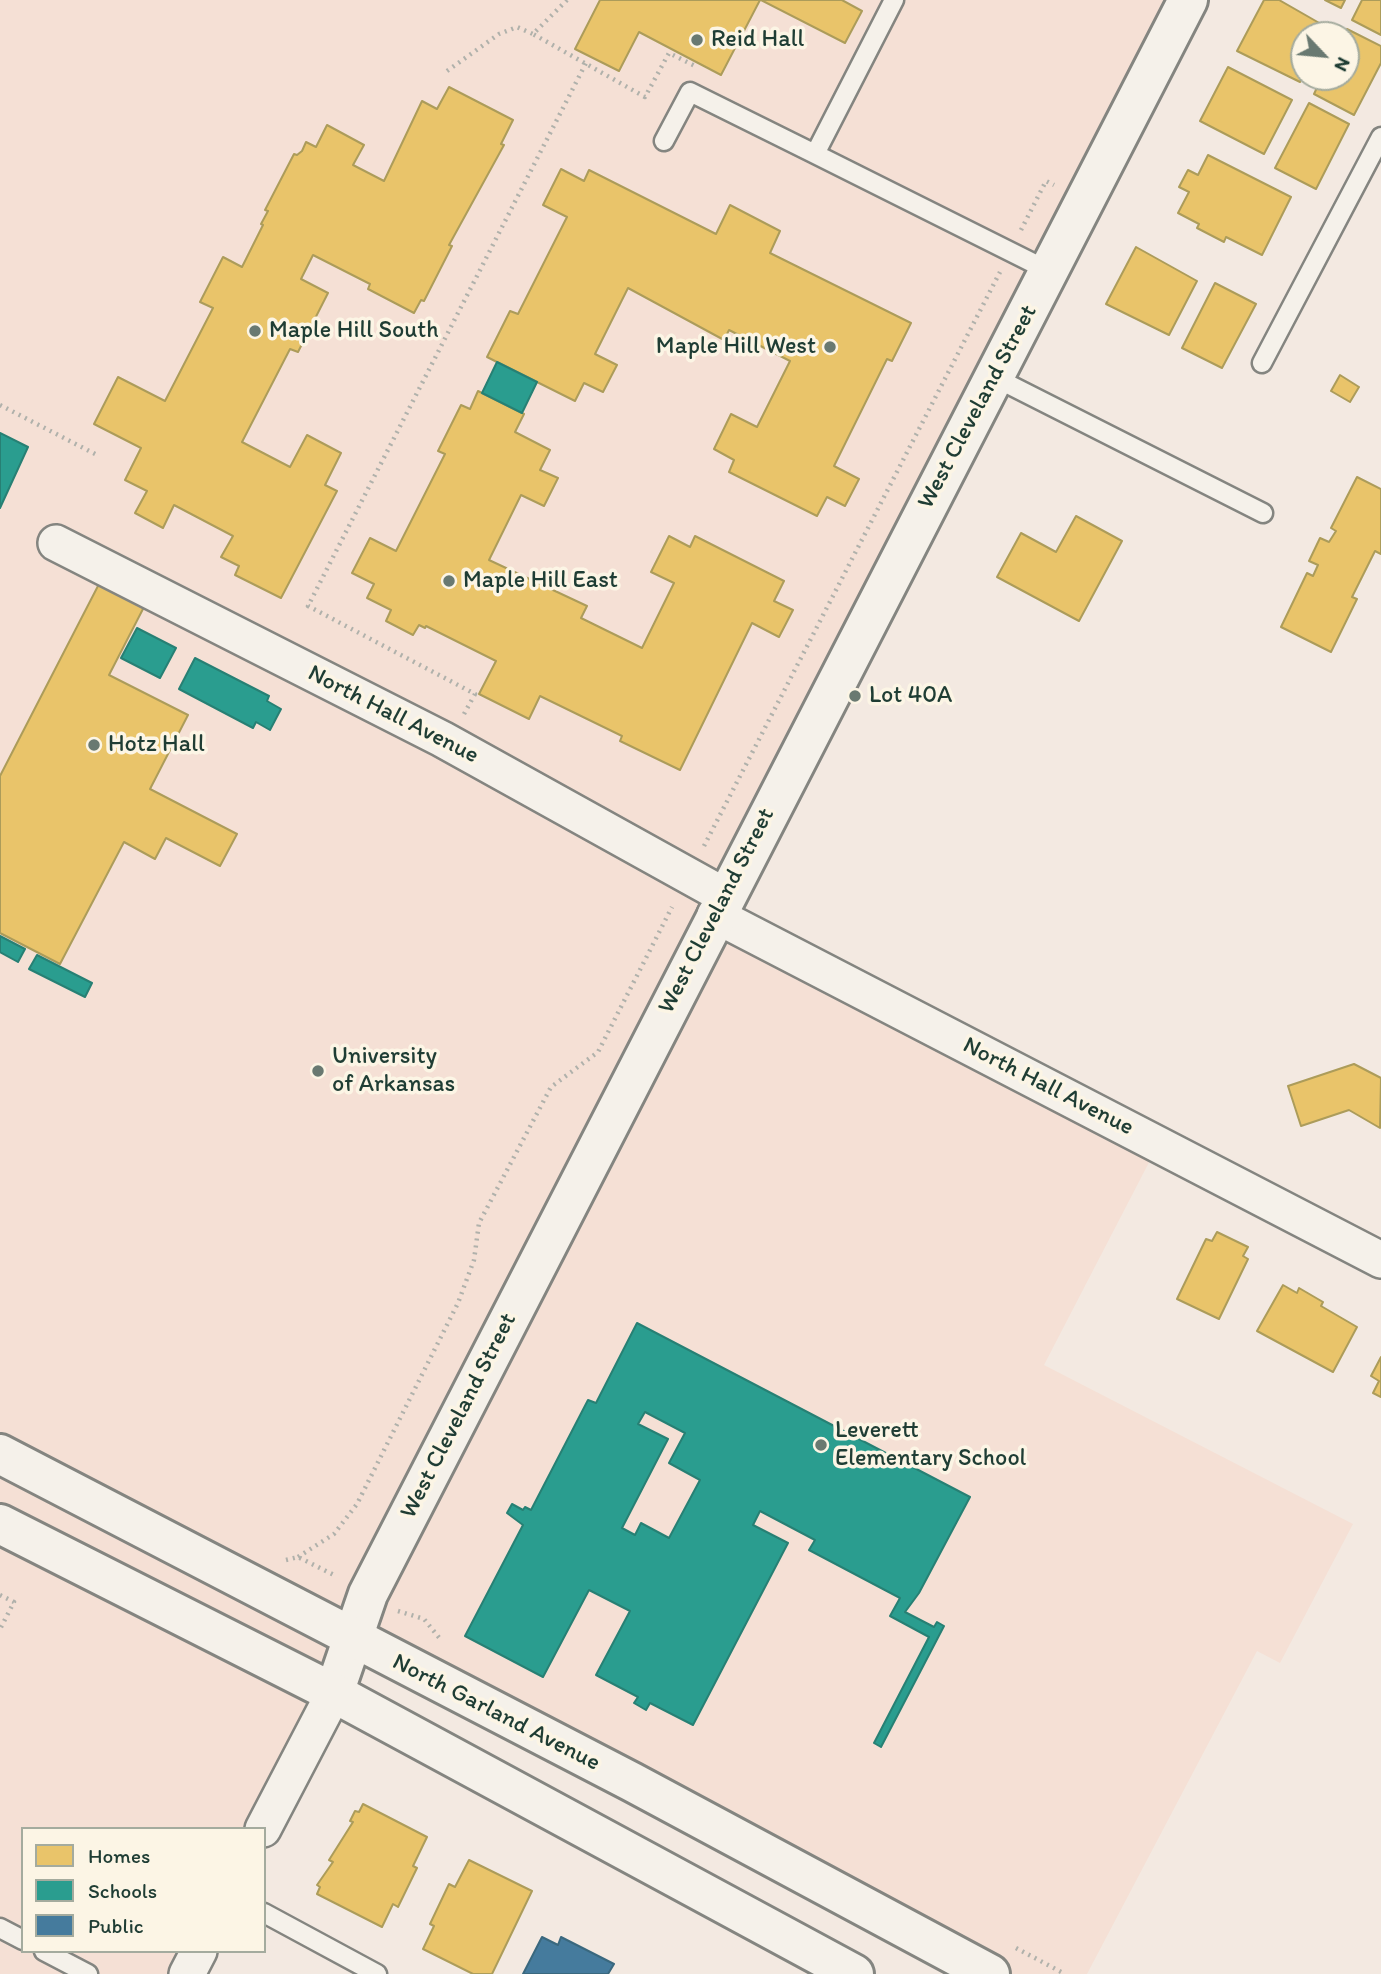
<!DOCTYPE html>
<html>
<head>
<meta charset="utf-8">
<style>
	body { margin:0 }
	#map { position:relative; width:1381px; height:1974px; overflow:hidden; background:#f3e9e1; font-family:Itim,sans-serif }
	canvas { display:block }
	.legend { position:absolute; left:21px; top:1827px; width:245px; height:126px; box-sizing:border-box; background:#fcf5e5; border:2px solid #a4ab9e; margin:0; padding:9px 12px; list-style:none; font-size:21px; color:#1f3d34 }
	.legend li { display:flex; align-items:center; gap:14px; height:35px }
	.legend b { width:35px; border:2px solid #a4ab9e }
	.north { position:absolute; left:1290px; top:21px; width:70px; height:70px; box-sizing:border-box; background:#fcf5e5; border:2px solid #a4ab9e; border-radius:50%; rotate:116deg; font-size:19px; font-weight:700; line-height:28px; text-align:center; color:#1f3d34 }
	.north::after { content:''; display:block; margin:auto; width:24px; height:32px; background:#697971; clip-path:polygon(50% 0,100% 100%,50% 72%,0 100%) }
</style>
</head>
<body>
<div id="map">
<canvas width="1381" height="1974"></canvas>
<ul class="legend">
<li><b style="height:19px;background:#e9c46a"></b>Homes</li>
<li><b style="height:19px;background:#2a9d8f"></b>Schools</li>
<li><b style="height:19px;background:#457b9d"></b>Public</li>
</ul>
<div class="north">N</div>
</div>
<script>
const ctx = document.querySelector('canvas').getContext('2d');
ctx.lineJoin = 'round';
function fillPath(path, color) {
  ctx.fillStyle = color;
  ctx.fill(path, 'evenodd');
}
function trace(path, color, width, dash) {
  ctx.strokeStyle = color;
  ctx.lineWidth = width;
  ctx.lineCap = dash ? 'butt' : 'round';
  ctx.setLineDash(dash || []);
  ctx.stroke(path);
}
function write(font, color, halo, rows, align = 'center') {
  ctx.font = font + ' Itim,sans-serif';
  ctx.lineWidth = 7;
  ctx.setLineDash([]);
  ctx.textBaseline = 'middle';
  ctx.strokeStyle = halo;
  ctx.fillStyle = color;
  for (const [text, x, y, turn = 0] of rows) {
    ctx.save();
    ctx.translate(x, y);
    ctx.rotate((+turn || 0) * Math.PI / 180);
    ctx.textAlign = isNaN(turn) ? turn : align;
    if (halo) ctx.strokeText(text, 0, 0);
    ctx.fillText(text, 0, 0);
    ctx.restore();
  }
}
fillPath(new Path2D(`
	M0 0H1188L715 914 1158 1145 1044 1365 1353 1524 1280 1663 1257 1651 1087 1974H990L354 1640 263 1829H23V1951H199L187 1974H0Z`), '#f5e0d5');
const homes = new Path2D(`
	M600 0H760L721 75 639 32 619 71 575 49Z
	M761 0H842L862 11 845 43Z
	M1264 0H1279L1328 28 1324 35H1304V74L1300 82 1237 51Z
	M1325 0H1345L1341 8Z
	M1362 0H1381V35L1352 20Z
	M1347 29 1381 46V63L1354 115 1314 94 1322 77H1346L1344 35Z
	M1228 67 1292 100 1264 154 1200 121Z
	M449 87 513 120 501 144 504 145 449 245 452 246 424 301 421 300 414 313 368 289 370 284 313 255 301 279 328 293 298 352 290 349 242 442 290 467 307 435 341 453 325 485 337 491 281 598 235 575 239 566 221 557 233 536 174 505 163 528 135 513 147 491 125 480 141 448 94 424 118 377 165 401 213 308 200 302 223 257 242 267 263 225 261 224 268 211 265 210 294 154 297 155 302 151 306 142 316 147 327 125 364 145 353 165 384 181 422 101 437 109Z
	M1309 103 1349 124 1316 189 1275 168Z
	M1208 155 1291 197 1262 255 1226 237 1224 242 1197 228 1199 224 1178 213 1189 192 1179 187 1188 170 1198 175Z
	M561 169 584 181 589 170 716 234 730 205 780 231 770 253 911 323 892 361 887 359 834 466 859 479 845 506 827 497 817 516 729 472 734 460 714 449 731 414 757 427 790 361 729 330 724 340 628 288 595 354 617 365 603 392 584 383 575 401 487 357 510 311 518 314 567 217 543 205Z
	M1136 247 1197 281 1169 335 1106 304Z
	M1215 283 1256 304 1222 368 1182 348Z
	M1340 375 1359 387 1350 402 1331 391Z
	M478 391 524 414 515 432 550 450 540 470 558 478 544 506 521 495 489 560 587 606 581 618 642 648 674 583 651 572 669 536 690 547 695 536 784 581 774 601 793 610 779 637 752 623 680 770 620 741 622 736 540 696 529 719 479 694 496 661 426 626 425 628 419 625 413 635 386 621 391 610 367 598 374 584 352 573 370 538 396 551 445 454 438 451 461 405 470 409Z
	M1357 477 1381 489V554L1375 551 1352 597 1357 599 1331 652 1281 627 1307 573 1313 576 1318 565 1309 561 1320 538 1329 542 1336 531 1331 528Z
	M1076 516 1122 541 1079 621 997 577 1021 533 1056 552Z
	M99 584 144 607 109 675 188 715 150 789 237 834 220 866 166 838 155 859 124 842 60 964 0 933V776Z
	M1354 1064 1381 1078 1380 1128 1349 1110 1301 1126 1288 1086Z
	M1217 1232 1248 1247 1243 1256 1248 1259 1219 1319 1177 1299 1206 1239 1212 1241Z
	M1283 1285 1297 1293 1299 1288 1323 1302 1321 1306 1357 1327 1333 1372 1257 1331Z
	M1381 1357V1397L1373 1393 1379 1381 1371 1376Z
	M363 1804 427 1837 413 1866 417 1868 398 1907 393 1904 382 1927 317 1894 320 1887 317 1885 333 1862 329 1860 353 1822 350 1821 355 1811 359 1812Z
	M469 1860 532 1891 492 1974H473L423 1949 434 1926 430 1924 449 1884 455 1887Z`);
fillPath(homes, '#e9c46a');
trace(homes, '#ac9c5a', 2);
const schools = new Path2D(`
	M497 362 537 382 522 413 482 393Z
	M0 433 28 447 0 508Z
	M137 628 176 648 160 678 121 658Z
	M195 658 269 696 267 701 281 709 270 730 256 722 253 728 179 689Z
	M0 936 25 949 18 962 0 952Z
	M37 955 92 983 85 997 29 969Z
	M637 1323 970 1497 919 1593 905 1612 934 1627 937 1622 944 1626 881 1747 874 1743 929 1637 890 1616 900 1598 809 1550 815 1540 760 1511 753 1525 788 1543 693 1725 650 1703 646 1710 634 1703 638 1697 596 1675 630 1611 589 1590 543 1677 465 1636 523 1525 507 1513 512 1504 523 1510 525 1507 531 1510 588 1400 596 1403ZM645 1412 685 1433 669 1463 700 1480 669 1538 641 1523 635 1535 622 1528 668 1439 638 1424Z`);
fillPath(schools, '#2a9d8f');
trace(schools, '#278074', 2);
const public = new Path2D(`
	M542 1937 558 1945 561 1937 614 1964 608 1974H523Z`);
fillPath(public, '#457b9d');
trace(public, '#3a687e', 2);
const service = new Path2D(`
	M894 0 815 154 1049 271
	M664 141 690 92 815 154
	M1262 363 1381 137
	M994 377 1263 513
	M264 1913 377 1974
	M0 1928 23 1940
	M44 1951 88 1974`);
const minor = new Path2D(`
	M56 543 442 739 725 896
	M715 915 1381 1260
	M263 1829 334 1693
	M187 1974 199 1951`);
const tertiary = new Path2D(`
	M334 1693 368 1594 1188 0`);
const secondary = new Path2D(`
	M0 1454 632 1782 990 1974
	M0 1524 334 1693 854 1974`);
trace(service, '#848580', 23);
trace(minor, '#848580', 40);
trace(tertiary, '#848580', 44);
trace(secondary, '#848580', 44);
trace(new Path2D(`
	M567 0 533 34 645 97 669 53 695 66
	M447 71 499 34 517 27 533 34
	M1021 230 1046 181 1054 185
	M0 405 97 455
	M464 714 475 694 308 606 586 63
	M704 846 1000 272
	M298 1557 334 1534 357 1504 458 1303 474 1260 479 1223 551 1087 598 1052 672 907
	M286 1560 298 1557 336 1576
	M0 1595 14 1602 0 1629
	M398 1611 424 1619 441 1640
	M1016 1948 1065 1974`), '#b0b1ab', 4.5, [2, 5]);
trace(service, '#f5f1ea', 18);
trace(minor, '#f5f1ea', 35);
trace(tertiary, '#f5f1ea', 38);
trace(secondary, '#f5f1ea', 38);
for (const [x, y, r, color] of [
	[697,40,7,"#697971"],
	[255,331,7,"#697971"],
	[830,347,7,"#697971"],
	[449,581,7,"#697971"],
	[855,696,7,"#697971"],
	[94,745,7,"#697971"],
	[318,1071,7,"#697971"],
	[821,1445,7,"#697971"]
]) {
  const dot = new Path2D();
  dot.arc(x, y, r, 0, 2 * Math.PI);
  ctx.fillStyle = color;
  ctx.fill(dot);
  trace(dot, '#fcf5e5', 2.5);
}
write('24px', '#1f3d34', '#fcf5e5', [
	["Reid Hall",711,40],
	["Maple Hill South",269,331],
	["Maple Hill West",816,347,"right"],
	["Maple Hill East",463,581],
	["Lot 40A",869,696],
	["Hotz Hall",108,745],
	["University",332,1057],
	["of Arkansas",332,1085],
	["Leverett",835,1431],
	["Elementary School",835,1459]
], 'left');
write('24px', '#1f3d34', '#fcf5e5', [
	["West Cleveland Street",978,407,-62],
	["North Hall Avenue",393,715,27],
	["West Cleveland Street",717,911,-63],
	["North Hall Avenue",1048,1087,27],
	["West Cleveland Street",459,1416,-63],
	["North Garland Avenue",496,1713,27]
]);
</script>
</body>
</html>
